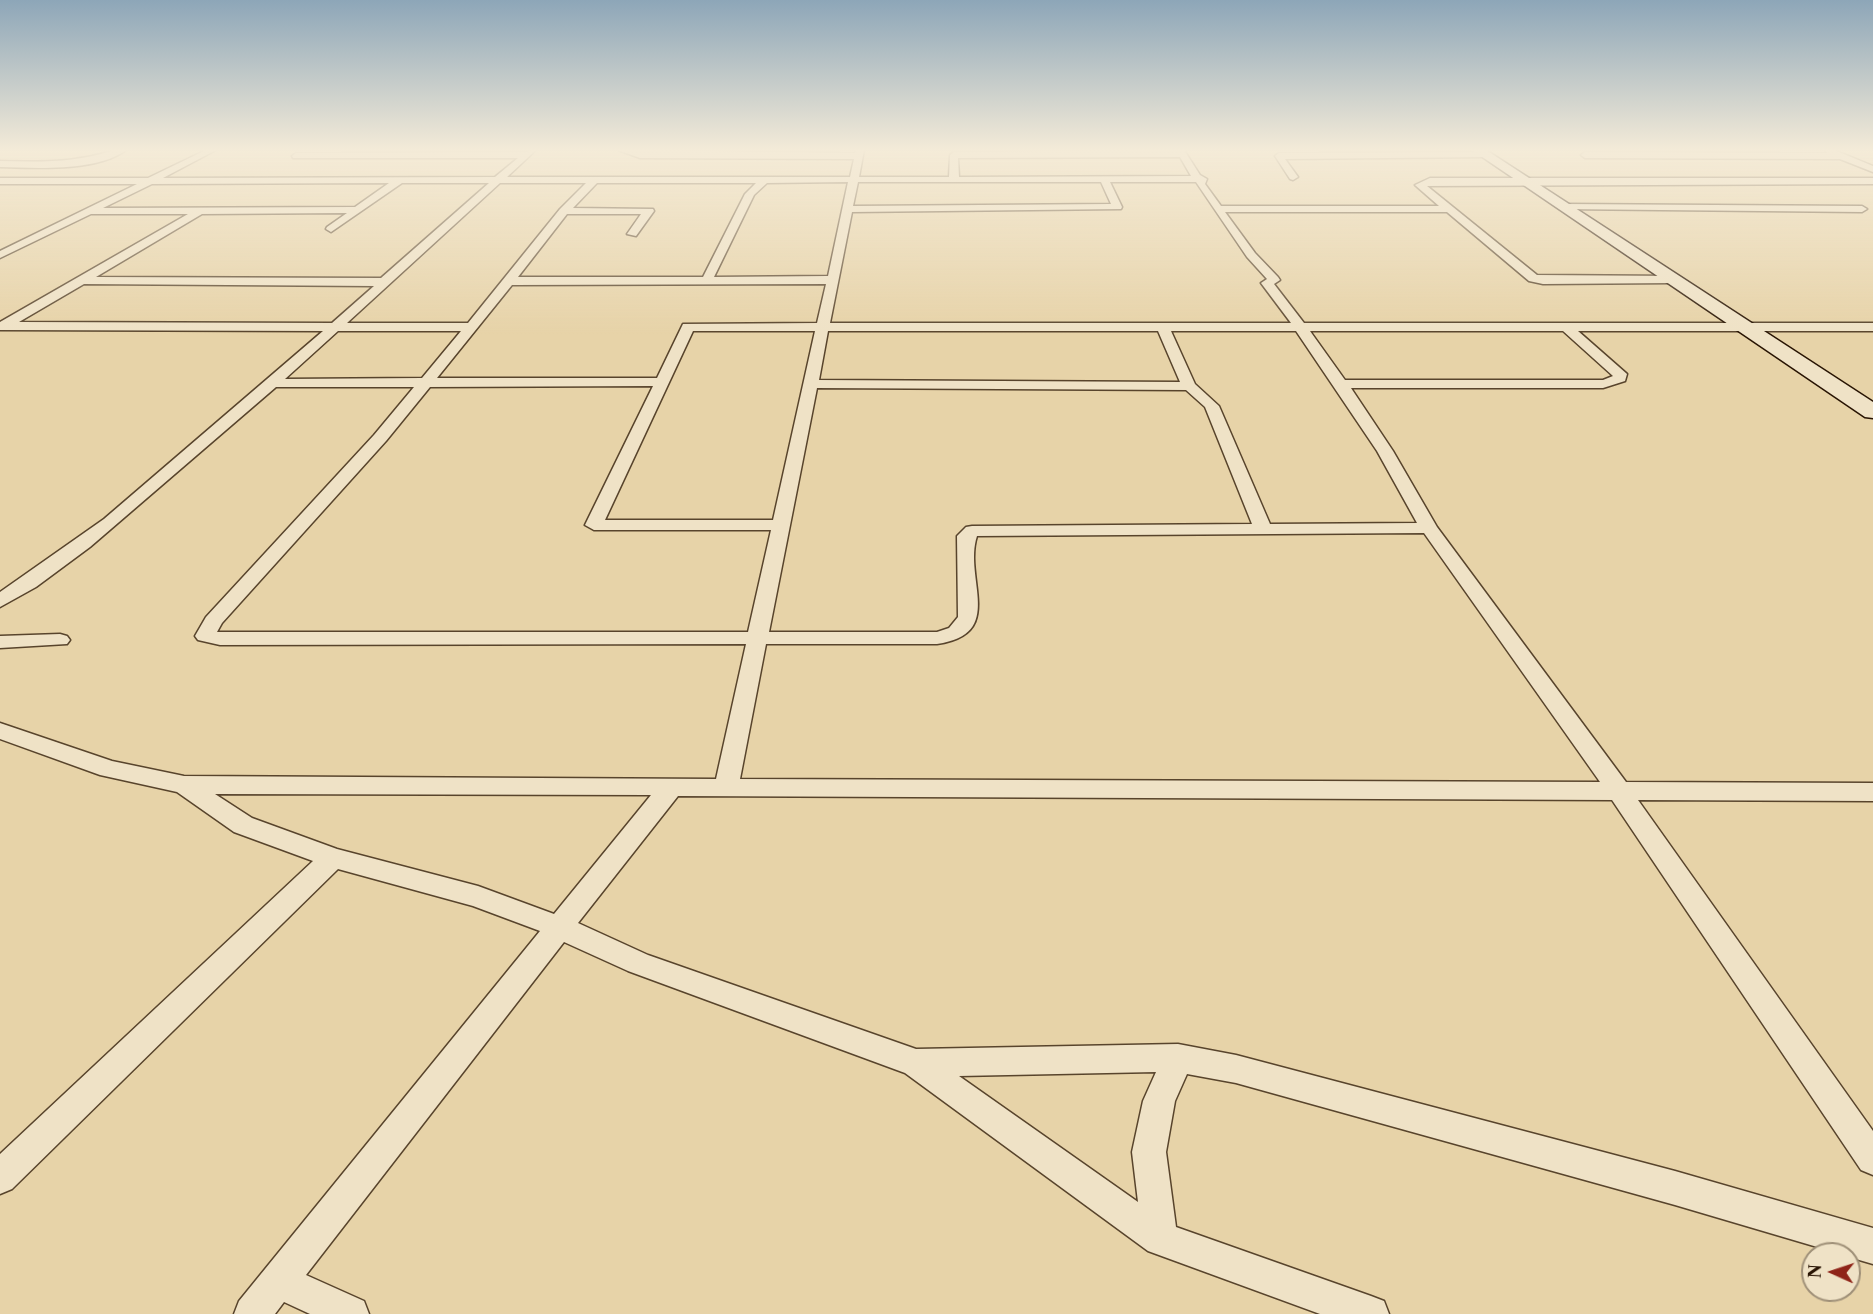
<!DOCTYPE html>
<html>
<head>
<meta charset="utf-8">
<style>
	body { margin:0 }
	#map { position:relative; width:1873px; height:1314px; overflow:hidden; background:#e7d3a8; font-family:"Libre Caslon Text",serif }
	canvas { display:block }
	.north { position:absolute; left:1801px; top:1242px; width:60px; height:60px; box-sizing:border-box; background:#efe2c6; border:2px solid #9f9078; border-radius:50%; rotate:273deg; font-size:16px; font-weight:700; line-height:24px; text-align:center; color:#281403 }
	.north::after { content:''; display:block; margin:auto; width:21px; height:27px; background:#8f2418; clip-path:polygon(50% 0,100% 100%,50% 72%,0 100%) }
</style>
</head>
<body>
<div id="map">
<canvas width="1873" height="1314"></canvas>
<div class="north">N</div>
</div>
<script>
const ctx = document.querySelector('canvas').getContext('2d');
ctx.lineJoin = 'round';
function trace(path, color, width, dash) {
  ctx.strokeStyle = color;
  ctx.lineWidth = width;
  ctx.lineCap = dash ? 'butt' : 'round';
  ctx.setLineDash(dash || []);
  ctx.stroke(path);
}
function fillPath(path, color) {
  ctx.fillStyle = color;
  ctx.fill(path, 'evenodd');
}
const street = new Path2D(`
	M114 150H126C97 172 35 168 0 167V161C39 162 77 163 114 150Z
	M206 150H216L163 178 495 177 518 158H293L292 156 296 153 524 152 536 150 507 177H850L854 159 640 158 618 150 855 153 856 150H864L859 177H949L950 155 954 152 1184 150 1200 175 1207 179 1205 184 1221 206H1439L1415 185 1430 178H1873V184L1427 186 1537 275 1677 276 1679 279 1673 283 1543 284 1529 281 1447 212H1225L1255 253 1278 277 1280 280 1274 284 1304 323H1873V331H1578L1627 374 1625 381 1603 388H1351L1393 451 1437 527 1626 782 1873 783V801L1638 800 1873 1131V1175L1861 1170 1612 800 678 796 578 923 648 955 916 1049 1178 1044 1236 1055 1675 1171 1873 1228V1264L1849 1257V1254H1841L1675 1205 1236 1083 1187 1074 1175 1101 1166 1152 1176 1227 1371 1296 1384 1301 1389 1314H1320L1148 1251 905 1073 628 971 564 942 306 1275 364 1301 369 1314H310L284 1302 275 1314H234L239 1301 540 931 473 906 338 869 12 1189 0 1194V1154L313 861 234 832 177 792 100 775 0 739V723L112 761 184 776 716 779 746 644 220 645 198 640 195 636 206 617 374 435 414 387H276L90 547 36 587 0 607V592L104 519 323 331 0 330V322L188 214H91L0 258V251L137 184H0V178H148ZM1180 157 1191 176 959 177 958 158ZM848 182 828 276 714 277 754 195 767 183ZM858 182H1101L1111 204 853 206ZM1110 182H1196L1247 257 1267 279 1261 283 1291 323H830L852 212 1121 209 1122 207ZM389 183 355 207 103 208 152 184ZM402 183H489L381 278 96 277 202 214 347 213 327 227 326 229 331 232ZM500 183H586L560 209 468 323H347ZM597 183H756L745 194 703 277H518L567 214H641L627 234 636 236 654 211 653 209 573 208ZM84 284 374 286 332 323 19 322ZM826 284 817 323 683 324 657 378H437L512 285ZM338 331H461L422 378 285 379ZM693 331H815L773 520H605ZM828 331H1158L1180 382 819 380ZM1171 331H1296L1377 451 1417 523 1270 524 1219 406 1195 384ZM1310 331H1563L1613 376 1603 380H1345ZM653 386 585 525 594 530H771L748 632H217L222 623 386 441 430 387ZM817 388 1186 390 1205 407 1252 524 972 526 966 527 957 536 958 617 949 628 937 632H769ZM1424 533 1600 782 740 779 766 644H937C1007 634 963 579 977 536ZM215 794 651 795 554 914 478 886 337 849 252 818ZM1156 1072 1143 1101 1132 1152 1138 1202 959 1076Z
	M1825 150H1834L1873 166V172L1840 159 1585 158 1581 155 1585 152 1827 153Z
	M1486 152 1490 155 1489 157 1285 159 1298 177 1293 180 1290 179 1275 156 1279 153Z
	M1565 204 1862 206 1867 209 1862 212 1561 209V205Z
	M60 634 67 636 70 640 67 644 0 648V636Z`);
const secondary = new Path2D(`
	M1472 150H1486L1873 402V418L1865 417Z`);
trace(street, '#58442c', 3);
trace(secondary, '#281403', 3);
fillPath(street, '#efe2c6');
fillPath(secondary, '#efe2c6');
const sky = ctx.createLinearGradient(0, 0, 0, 334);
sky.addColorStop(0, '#8da6b8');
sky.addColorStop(0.45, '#f4ebd8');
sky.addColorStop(1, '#f4ebd800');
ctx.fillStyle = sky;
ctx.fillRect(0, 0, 1873, 334);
</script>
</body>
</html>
